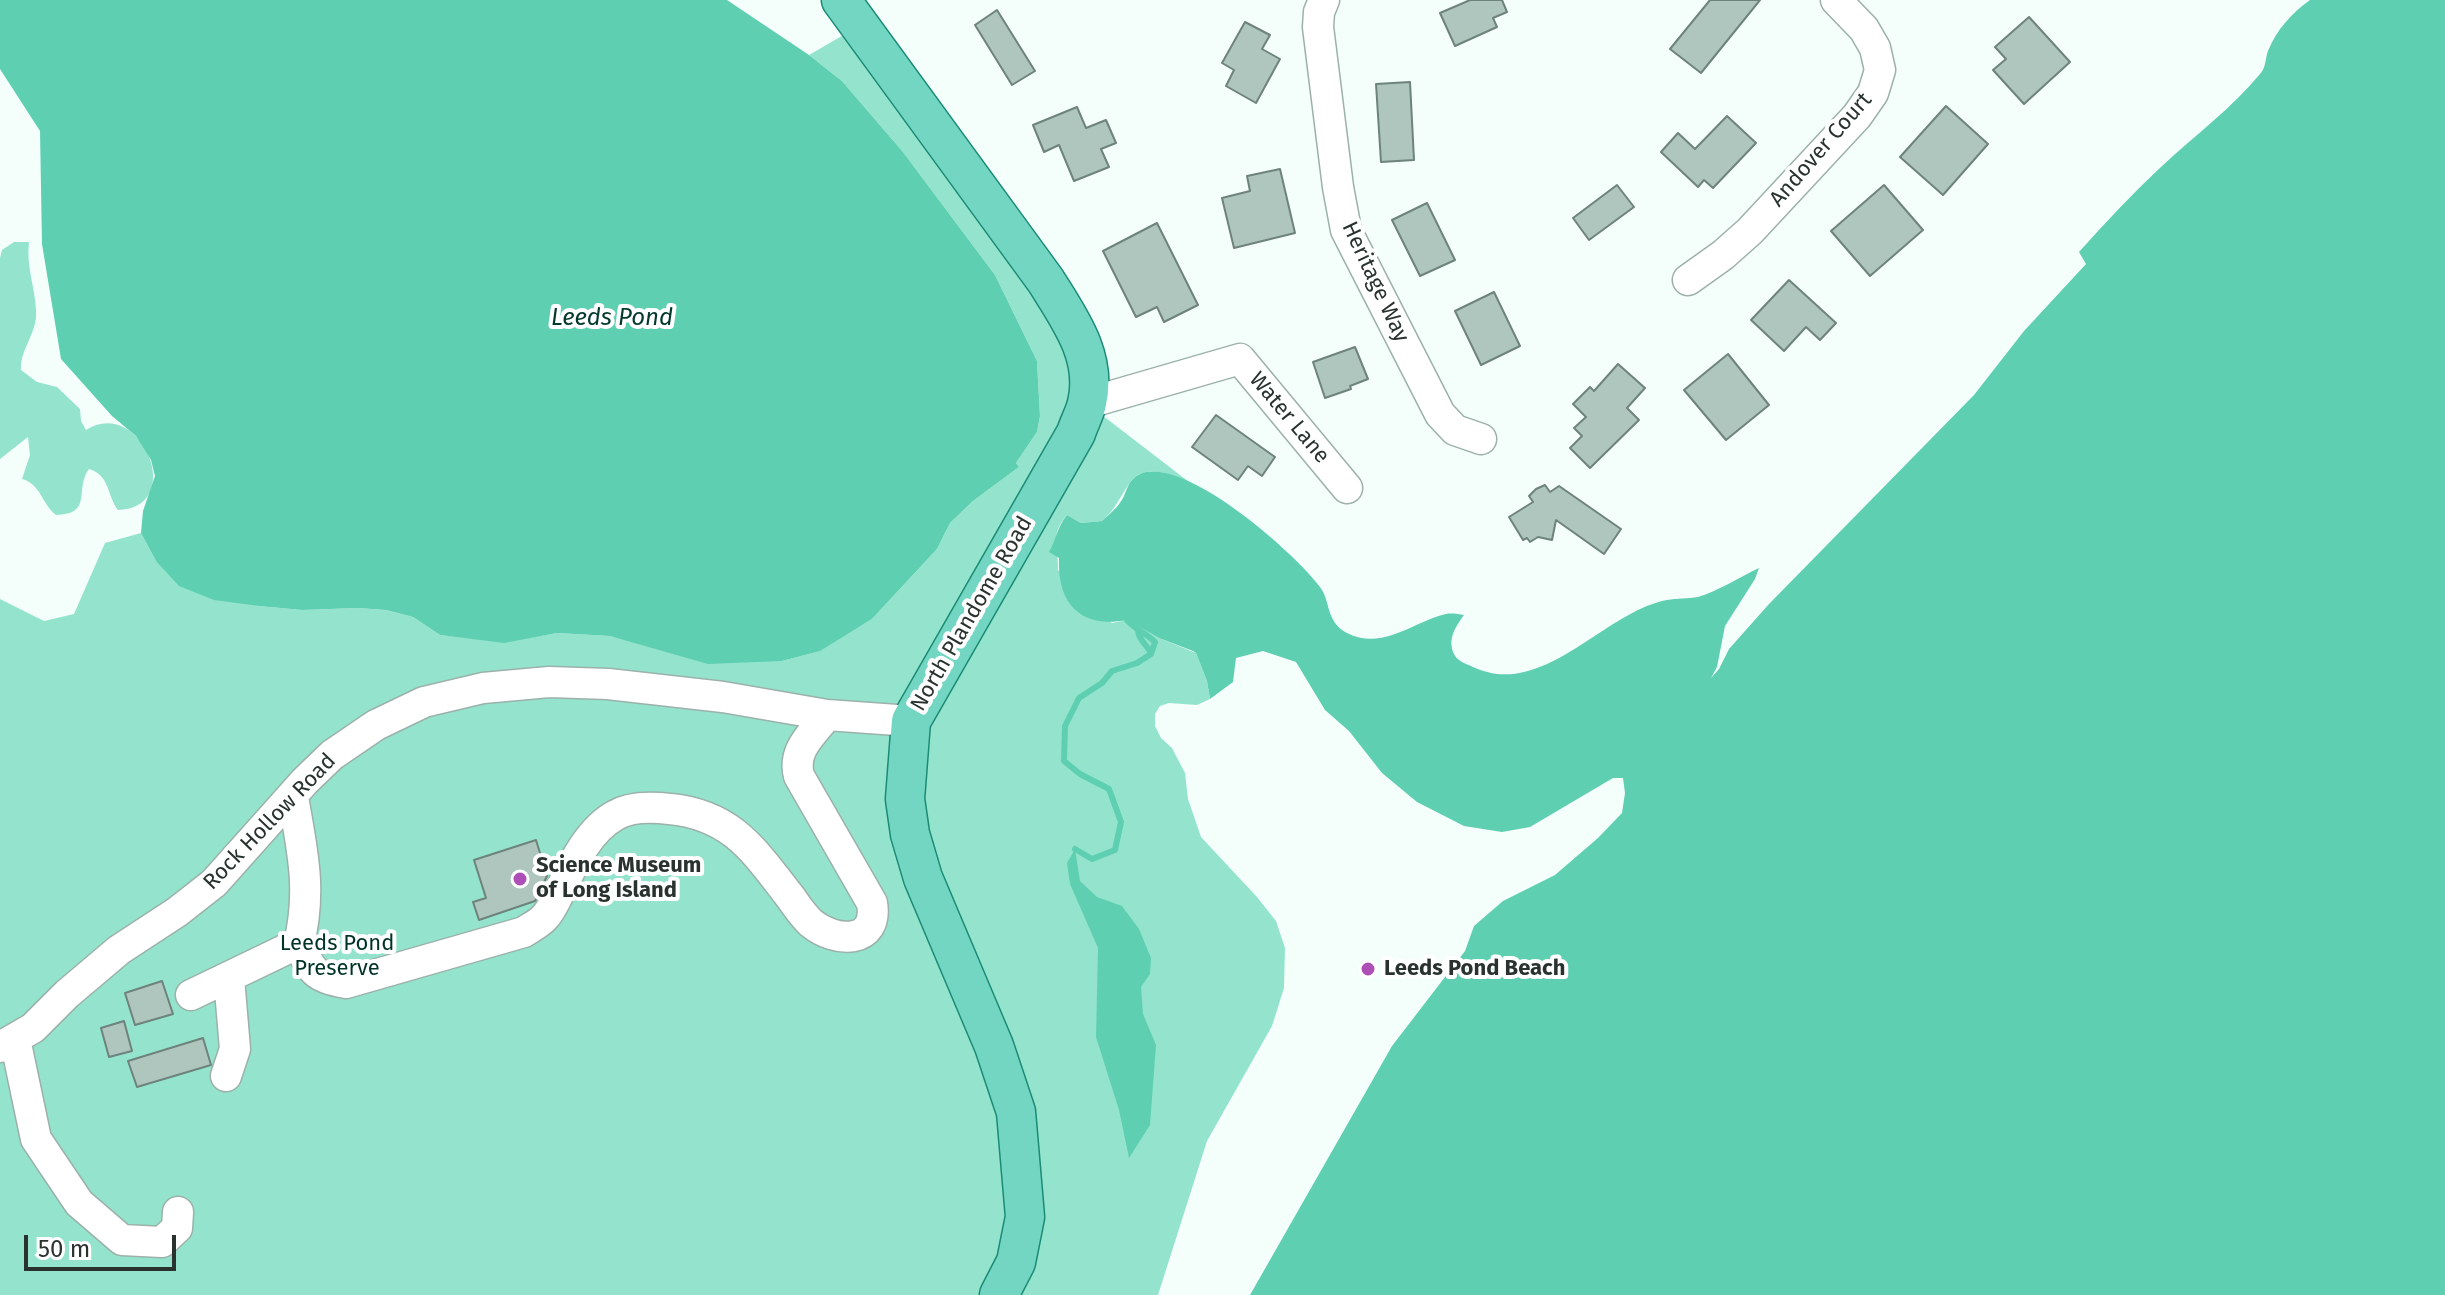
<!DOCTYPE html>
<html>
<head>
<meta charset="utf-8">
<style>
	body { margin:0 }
	#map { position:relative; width:2445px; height:1295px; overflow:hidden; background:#f4fefb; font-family:"Fira Sans",sans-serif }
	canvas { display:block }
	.scale { position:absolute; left:24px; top:1235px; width:152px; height:36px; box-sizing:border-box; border:4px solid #29322f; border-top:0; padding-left:10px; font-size:24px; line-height:28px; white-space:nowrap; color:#29322f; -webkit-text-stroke:6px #fff; paint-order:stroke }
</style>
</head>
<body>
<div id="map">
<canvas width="2445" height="1295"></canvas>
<div class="scale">50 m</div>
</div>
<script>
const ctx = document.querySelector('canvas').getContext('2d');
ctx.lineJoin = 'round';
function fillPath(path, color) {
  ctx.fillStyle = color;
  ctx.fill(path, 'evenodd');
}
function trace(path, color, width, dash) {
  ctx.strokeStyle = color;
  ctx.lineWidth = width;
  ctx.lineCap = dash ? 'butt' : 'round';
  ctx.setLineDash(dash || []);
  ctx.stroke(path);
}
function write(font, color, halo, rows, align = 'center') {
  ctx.font = font + ' "Fira Sans",sans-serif';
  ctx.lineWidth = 8;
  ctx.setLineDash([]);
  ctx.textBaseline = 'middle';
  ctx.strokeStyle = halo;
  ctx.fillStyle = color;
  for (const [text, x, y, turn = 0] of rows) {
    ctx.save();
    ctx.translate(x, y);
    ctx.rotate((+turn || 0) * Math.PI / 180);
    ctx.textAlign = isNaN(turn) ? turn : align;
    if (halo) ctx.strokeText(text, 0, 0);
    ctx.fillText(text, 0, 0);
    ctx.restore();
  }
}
fillPath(new Path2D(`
	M859 26 1046 281 1089 405 1189 482C1171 474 1142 462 1129 484 1120 497 1115 510 1102 521L1081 523 1067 515C1049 536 1059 545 1058 570L1112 623 1127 620 1159 638 1196 653 1207 681 1210 699 1197 705 1169 703 1160 706 1155 714V726L1161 738 1172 748 1185 773 1188 799 1201 837 1257 897 1276 921 1285 948 1284 988 1272 1026 1207 1141 1158 1295H0V599L44 621 74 614 105 543 141 533 156 561 259 606 302 610 358 608 386 610 413 617 440 635 504 642 557 633 610 636 652 646 782 661 819 651 872 619 937 549 950 523 973 501 1019 467 1016 463 1037 432 1040 416 1037 361 995 275 903 152 842 81 809 55Z
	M14 242H29C26 266 35 287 36 310 38 333 20 348 21 370L37 382 57 387 80 409 81 421 86 430C141 395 188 508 118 510 107 496 110 475 89 469 74 489 94 514 56 515 41 503 41 484 22 479L30 455 28 437 0 459V258L2 250Z`), '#94e4cd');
fillPath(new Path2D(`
	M0 0H727L809 55 842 81 903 152 995 275 1037 361 1040 416 1037 432 1016 463 1019 467 973 501 950 523 937 549 872 619 820 651 782 661 708 664 610 636 557 633 504 643 440 635 413 617 386 610 358 608 302 610 259 606 214 600 179 586 156 561 141 533 143 511 155 476 151 460 136 436 112 416 61 359 42 244 40 131 0 69Z
	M2310 0H2445V1295H1250L1392 1046 1465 951 1474 926 1503 901 1555 875 1598 838 1622 813 1625 793 1623 778H1613L1530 827 1502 832 1464 826 1417 802 1382 773 1349 731 1325 710 1296 662 1263 651 1236 658 1233 682 1210 699 1207 681 1196 653 1193 651 1159 638 1127 620C1081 629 1057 604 1059 558L1049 552C1057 538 1057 527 1067 515L1081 523 1102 521C1110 514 1118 507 1123 498 1128 488 1128 480 1140 474 1184 455 1295 553 1320 587 1331 601 1325 621 1347 633 1383 651 1412 622 1446 614 1451 613 1458 614 1464 615 1456 626 1447 639 1454 654 1458 662 1465 663 1473 667 1543 700 1603 612 1667 600 1677 598 1688 599 1698 597 1718 591 1740 577 1759 568L1755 579 1725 626 1717 667 1711 678 1719 669 1729 649 1769 604 1974 395 2024 331 2086 264 2079 252C2105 223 2132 194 2161 167 2194 136 2231 109 2260 74 2266 68 2265 59 2268 51 2277 29 2292 13 2310 0Z
	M1075 849 1080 881 1097 897 1122 906 1139 929 1151 958 1150 974 1141 987 1143 1014 1156 1045 1150 1125 1129 1158 1119 1110 1096 1037 1098 948 1070 884 1067 863Z`), '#5fcfb2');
trace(new Path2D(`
	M1138 631C1139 641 1148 645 1151 654
	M1075 849 1092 859 1115 850 1121 822 1109 789 1080 774 1064 761 1065 726 1079 698 1102 683 1112 671 1137 663 1151 654 1155 642C1146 633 1136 630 1127 620`), '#5fcfb2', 6);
const building = new Path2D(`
	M1470 0H1502L1507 12 1493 18 1497 27 1455 46 1440 13Z
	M1710 0H1760L1701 73 1670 49Z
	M997 10 1035 71 1012 85 975 25Z
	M2029 17 2070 62 2024 104 1993 70 2006 59 1995 47Z
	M1245 22 1270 35 1262 49 1280 59 1256 103 1226 86 1234 70 1222 63Z
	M1410 82 1414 160 1381 162 1376 84Z
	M1946 106 1988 144 1943 195 1900 157Z
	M1077 107 1086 128 1106 120 1116 143 1101 149 1109 167 1074 181 1059 145 1044 152 1033 125Z
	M1727 116 1756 143 1713 188 1704 180 1698 187 1661 152 1678 133 1695 149Z
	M1280 169 1295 233 1234 248 1222 198 1250 191 1247 176Z
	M1617 185 1634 207 1589 240 1573 218Z
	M1884 185 1923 230 1870 276 1831 231Z
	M1427 203 1455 260 1420 276 1392 220Z
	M1157 223 1198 305 1164 322 1157 307 1136 317 1103 251Z
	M1789 280 1836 323 1820 340 1806 327 1784 351 1751 320Z
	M1494 292 1520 346 1481 365 1455 311Z
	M1355 347 1368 379 1350 386 1351 389 1325 398 1313 362Z
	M1728 354 1769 405 1726 440 1684 390Z
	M1618 364 1645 388 1627 408 1639 420 1590 468 1570 448 1582 436 1574 428 1586 417 1573 404 1590 387 1594 391Z
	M1216 415 1275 457 1262 476 1248 466 1238 480 1192 447Z
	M1545 485 1550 492 1559 486 1621 529 1604 554 1556 520 1552 540 1538 537 1530 542 1527 538 1523 540 1509 517 1533 502 1529 496 1536 489Z
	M536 840 547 876 535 901 479 920 473 902 486 898 474 860Z
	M162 981 173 1014 135 1025 125 993Z
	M124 1021 132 1051 109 1057 101 1028Z
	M203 1038 211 1065 137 1087 128 1061Z`);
fillPath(building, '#afc6be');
trace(building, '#6d837c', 2);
const minor = new Path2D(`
	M1324 0 1319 12 1318 27 1338 187 1346 230 1440 414 1455 430 1481 439
	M1688 280 1723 255 1750 231 1857 116 1873 93 1880 70 1875 48 1864 29 1836 0
	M1088 403 1240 359 1347 488
	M299 943C311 971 314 977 346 983L524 932C530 928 538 924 544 918 552 910 557 897 562 887 574 861 590 829 616 815 631 806 653 807 670 809 731 815 753 849 788 894 795 903 802 915 811 923 835 943 879 945 872 903L799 776C792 750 812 735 827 715
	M191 995 299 943C312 890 302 849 293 797
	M15 1039 36 1139 79 1203 122 1240 162 1242 177 1228 178 1212
	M0 1047 33 1028 67 994 119 950 177 912 214 883 305 781 332 755 376 725 424 702 483 688 549 682 608 684 723 697 827 715 911 721
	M226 1076 235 1049 229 978`);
const major = new Path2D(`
	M841 0 1046 281C1069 318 1098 357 1087 403 1085 413 1079 423 1076 433L911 721 905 799 910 834 923 878 994 1046 1016 1112 1025 1217 1016 1262 999 1295`);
trace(minor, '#9bb1aa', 33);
trace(major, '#1b8b75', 41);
trace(minor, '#fff', 30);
trace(major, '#72d6c3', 38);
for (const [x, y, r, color] of [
	[520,879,8,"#ae4eb7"],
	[1368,969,8,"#ae4eb7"]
]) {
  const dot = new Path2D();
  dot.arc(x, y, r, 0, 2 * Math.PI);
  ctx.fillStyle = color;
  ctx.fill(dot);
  trace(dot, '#fff', 3);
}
write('22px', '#29322f', '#fff', [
	["Andover Court",1821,150,-49],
	["Heritage Way",1375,282,65],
	["Water Lane",1289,418,50],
	["North Plandome Road",972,614,-60],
	["Rock Hollow Road",270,822,-46]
]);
write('bold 22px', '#29322f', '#fff', [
	["Science Museum",536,866],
	["of Long Island",536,891],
	["Leeds Pond Beach",1384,969]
], 'left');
write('22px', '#003328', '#fff', [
	["Leeds Pond",337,944],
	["Preserve",337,969]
]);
write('italic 24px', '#04392e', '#fff', [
	["Leeds Pond",612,318]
]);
</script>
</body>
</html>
